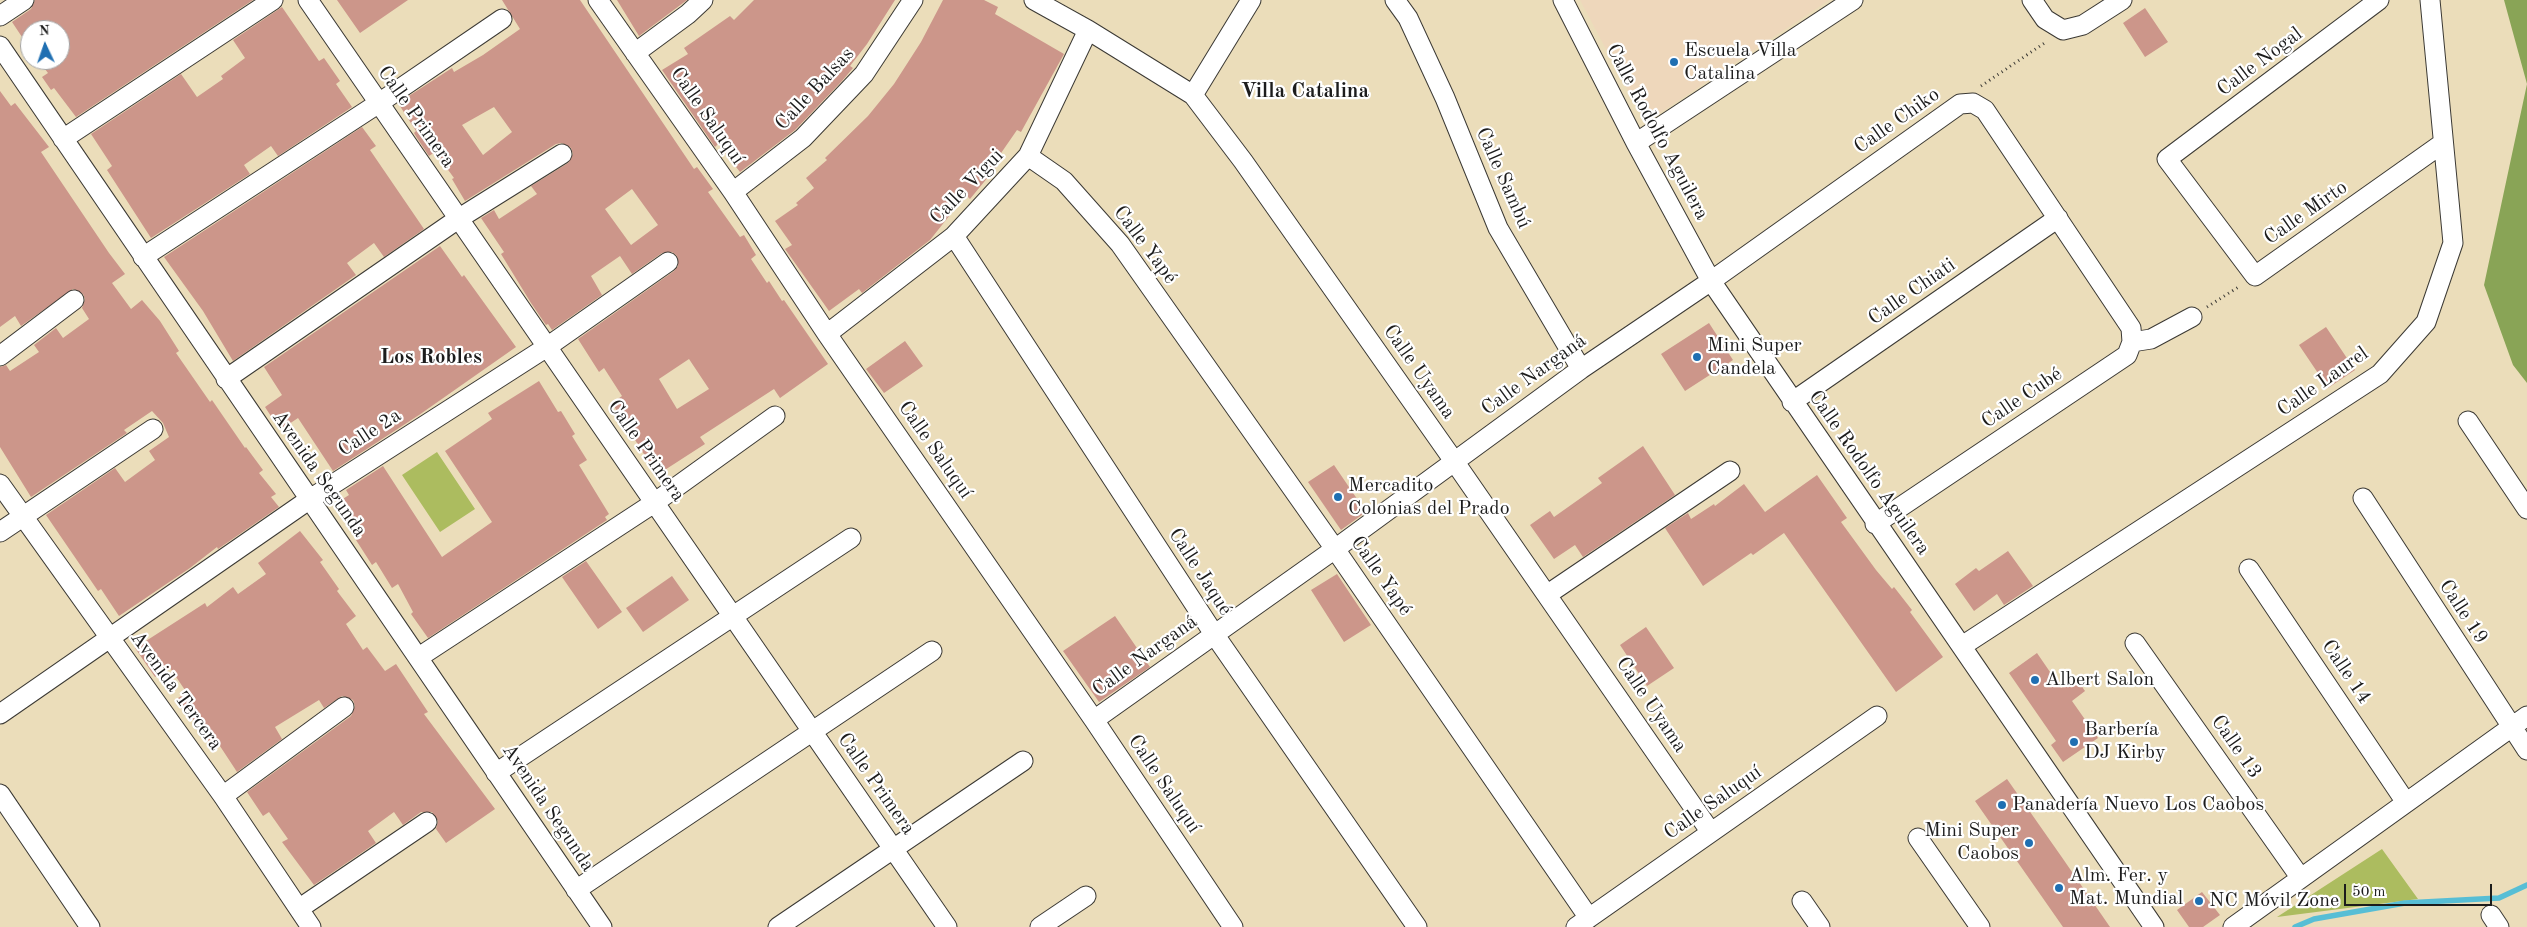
<!DOCTYPE html>
<html>
<head>
<meta charset="utf-8">
<style>
	body { margin:0 }
	#map { position:relative; width:2527px; height:927px; overflow:hidden; background:#ebddba; font-family:"Old Standard TT",serif }
	canvas { display:block }
	.north { position:absolute; left:20px; top:20px; width:50px; height:50px; box-sizing:border-box; background:#fff; border:1px solid #a4a4a4; border-radius:50%; rotate:357deg; font-size:14px; font-weight:700; line-height:20px; text-align:center; color:#1c1c1c }
	.north::after { content:''; display:block; margin:auto; width:18px; height:22px; background:#1f6fb2; clip-path:polygon(50% 0,100% 100%,50% 72%,0 100%) }
	.scale { position:absolute; left:2344px; top:884px; width:148px; height:22px; box-sizing:border-box; border:2px solid #1c1c1c; border-top:0; padding-left:6px; font-size:15px; line-height:18px; white-space:nowrap; color:#1c1c1c; -webkit-text-stroke:4px #fff; paint-order:stroke }
</style>
</head>
<body>
<div id="map">
<canvas width="2527" height="927"></canvas>
<div class="north">N</div>
<div class="scale">50 m</div>
</div>
<script>
const ctx = document.querySelector('canvas').getContext('2d');
ctx.lineJoin = 'round';
function fillPath(path, color) {
  ctx.fillStyle = color;
  ctx.fill(path, 'evenodd');
}
function trace(path, color, width, dash) {
  ctx.strokeStyle = color;
  ctx.lineWidth = width;
  ctx.lineCap = dash ? 'butt' : 'round';
  ctx.setLineDash(dash || []);
  ctx.stroke(path);
}
function write(font, color, halo, rows, align = 'center') {
  ctx.font = font + ' "Old Standard TT",serif';
  ctx.lineWidth = 4.5;
  ctx.setLineDash([]);
  ctx.textBaseline = 'middle';
  ctx.strokeStyle = halo;
  ctx.fillStyle = color;
  for (const [text, x, y, turn = 0] of rows) {
    ctx.save();
    ctx.translate(x, y);
    ctx.rotate((+turn || 0) * Math.PI / 180);
    ctx.textAlign = isNaN(turn) ? turn : align;
    if (halo) ctx.strokeText(text, 0, 0);
    ctx.fillText(text, 0, 0);
    ctx.restore();
  }
}
fillPath(new Path2D(`
	M1580 0H1829L1645 123Z`), '#eed7bb');
fillPath(new Path2D(`
	M437 452 475 509 440 532 402 475Z
	M2382 849 2418 899 2277 917Z`), '#acbc5f');
fillPath(new Path2D(`
	M2504 0H2527V383L2513 365 2484 285 2527 84Z`), '#89a456');
trace(new Path2D(`
	M2295 927 2314 919 2405 903 2499 898 2527 885`), '#57bed5', 5.5);
fillPath(new Path2D(`
	M35 0H253L76 117 54 88 51 90 42 77 48 73 38 60H60V30H30V49L12 22 31 9Z
	M337 0H408L360 33Z
	M502 0H580L694 169 697 167 713 189 708 192 740 237 744 235 756 255 751 259 767 283 769 281 782 301 784 300 828 364 780 398 774 389 700 437 705 444 657 475 612 403 622 396 604 368 599 372 578 339 674 271 678 266 677 256 672 252 662 253 632 274 620 256 591 276 602 295 552 330 548 324 546 325 531 303 501 254 504 252 481 218 494 210 499 219 537 194 531 186 568 163 573 154 571 148 562 143 556 144 465 201 452 179 454 178 435 152 429 156 417 138 414 133 416 131 398 103 452 68 454 72 483 55 520 29ZM494 107 512 132 483 155 462 125ZM632 189 658 225 631 245 605 209ZM689 359 709 389 677 409 659 379Z
	M617 0H687L639 36Z
	M754 0H895L867 44 850 66 853 68 842 81 795 130 740 172 718 144 715 147 662 70 688 54 684 48 730 16 734 20Z
	M943 0H984L998 7 995 14 1064 54 1021 132 1017 130 999 156 1003 159 970 199 966 195 930 240 862 293 859 289 829 311 785 249 792 245 775 221 798 205 796 203 814 188 806 178 827 160 825 158 868 116 894 84 921 42Z
	M282 7 319 61 324 58 340 81 336 84 352 107 278 156 271 146 244 165 250 174 151 238 107 170 112 166 91 134 181 74 197 97 223 79 221 76 245 58 233 40Z
	M2145 8 2168 42 2145 57 2123 23Z
	M0 91 11 106 15 103 49 147 41 152 109 253 125 274 112 283 131 309 142 300 160 321 179 351 176 353 210 402 212 400 245 448 246 447 263 470 259 473 276 494 271 497 279 507 218 549 217 547 190 568 119 616 101 589 98 591 46 515 115 468 125 482 155 460 149 451 169 437 163 423 152 411 124 430 127 433 31 497 0 447V367L6 365 10 371 39 352 34 345 56 328 63 338 89 319 82 308 85 299 83 294 73 289 21 326 15 316 0 327Z
	M362 127 376 146 370 150 424 229 384 257 374 243 347 263 356 275 233 361 203 311 164 257Z
	M440 246 462 277 464 275 516 347 419 415 333 471 298 418 280 430 265 407 282 395 264 367Z
	M1709 323 1733 360 1685 391 1661 354Z
	M2326 327 2355 370 2328 388 2299 345Z
	M905 341 923 366 884 393 866 369Z
	M539 381 558 412 561 411 575 434 572 436 587 460 579 465 609 514 605 517 607 520 428 638 411 614 413 612 398 584 392 588 376 562 372 565 356 540 362 537 338 502 349 495 346 490 383 466 442 557 492 522 445 451 492 419 488 413Z
	M1643 446 1675 495 1583 557 1575 545 1554 559 1530 525 1550 511 1554 517 1602 483 1598 478Z
	M1334 465 1366 512 1341 530 1308 482Z
	M1817 475 1847 518 1841 522 1876 570 1892 589 1894 587 1912 610 1910 612 1943 657 1896 692 1784 533 1753 555 1751 553 1703 586 1665 528 1688 513 1691 519 1714 504 1715 506 1744 484 1765 512Z
	M300 531 323 560 320 562 339 589 337 591 356 616 346 624 363 650 367 647 385 671 396 664 428 712 424 714 495 809 446 843 436 829 438 821 432 812H421L403 825 394 812 368 831 376 843 314 885 282 842 288 839 269 812 263 816 247 792 351 716 355 706 353 700 342 696 324 708 319 700 275 727 282 739 237 772 218 743 212 748 178 698 187 693 170 668 155 677 135 648 205 603 207 607 233 587 238 594 266 574 258 563Z
	M2008 551 2033 586 2004 605 1997 594 1974 611 1955 584 1976 568 1979 571Z
	M586 561 622 612 598 629 562 577Z
	M1337 574 1371 625 1344 642 1311 590Z
	M672 576 689 600 643 632 626 608Z
	M1115 616 1150 667 1099 702 1063 651Z
	M1646 627 1674 668 1647 686 1620 645Z
	M2037 653 2061 688 2076 678 2085 691 2072 701 2098 738 2063 762 2051 745 2056 741 2009 673Z
	M2007 779 2061 856 2110 927H2063L1975 801Z
	M2202 892 2220 915 2203 927H2189L2177 910Z`), '#cc968a');
const minor = new Path2D(`
	M308 0 947 927
	M598 0 733 192 827 334 1094 720 1233 927
	M1034 0 1088 30 1193 95 1243 161 1454 461 1710 831
	M1395 0 1408 18 1445 98 1498 228 1581 369
	M1563 0 1636 143 1711 281 2154 927
	M2032 0 2045 19 2063 30 2083 25 2122 0
	M2379 0 2167 159 2255 276 2443 143
	M0 16 24 0
	M0 46 602 927
	M635 53 688 14 703 0
	M1193 95 1251 0
	M63 139 273 0
	M1636 143 1853 0
	M1028 156 1064 181 1120 244 1335 549 1589 918
	M733 192 803 138 864 74 913 0
	M954 236 1214 634 1417 927
	M143 257 379 103 502 19
	M827 334 954 236 1028 156 1088 30
	M2132 342 2151 339 2192 317
	M0 356 74 300
	M226 379 458 219 562 154
	M1792 402 2058 218
	M2468 421 2527 509
	M0 484 223 796 311 927
	M2363 498 2527 750
	M0 532 153 429
	M2249 569 2405 801
	M1548 594 1730 471
	M2135 643 2300 877
	M1962 646 2380 374 2426 322 2453 243 2430 0
	M419 657 654 503 775 416
	M0 714 310 499 547 347 668 262
	M1094 720 1335 549 1581 369 1711 281 1960 104 1973 103 1985 110 2131 328 2132 342 2127 355 1875 524
	M496 773 851 538
	M0 794 90 927
	M223 796 344 707
	M1918 838 1980 927
	M576 890 932 651
	M1802 901 1820 927
	M300 908 427 822
	M2491 915 2499 927
	M778 927 1023 761
	M1040 927 1086 896
	M1576 927 1877 716
	M2233 927 2527 716`);
trace(minor, '#3b3934', 21);
trace(new Path2D(`
	M1981 86 2046 42
	M2207 307 2240 286`), '#3b3934', 3, [1, 4]);
trace(minor, '#fff', 19);
for (const [x, y, r, color] of [
	[1674,62,5,"#1f6fb2"],
	[1697,357,5,"#1f6fb2"],
	[1338,497,5,"#1f6fb2"],
	[2035,680,5,"#1f6fb2"],
	[2074,742,5,"#1f6fb2"],
	[2002,805,5,"#1f6fb2"],
	[2029,843,5,"#1f6fb2"],
	[2059,888,5,"#1f6fb2"],
	[2199,901,5,"#1f6fb2"]
]) {
  const dot = new Path2D();
  dot.arc(x, y, r, 0, 2 * Math.PI);
  ctx.fillStyle = color;
  ctx.fill(dot);
  trace(dot, '#fff', 2);
}
write('20px', '#1c1c1c', '#fff', [
	["Escuela Villa",1684,51],
	["Catalina",1684,74],
	["Mini Super",1707,346],
	["Candela",1707,369],
	["Mercadito",1348,486],
	["Colonias del Prado",1348,509],
	["Albert Salon",2045,680],
	["Barbería",2084,730],
	["DJ Kirby",2084,753],
	["Panadería Nuevo Los Caobos",2012,805],
	["Mini Super",2019,831,"right"],
	["Caobos",2019,854,"right"],
	["Alm. Fer. y",2069,876],
	["Mat. Mundial",2069,899],
	["NC Móvil Zone",2209,901]
], 'left');
write('20px', '#1c1c1c', '#fff', [
	["Calle Nogal",2260,62,-37],
	["Calle Balsas",815,89,-47],
	["Calle Saluquí",707,116,55],
	["Calle Primera",416,117,55],
	["Calle Chiko",1897,121,-35],
	["Calle Rodolfo Aguilera",1657,132,62],
	["Calle Sambú",1503,178,66],
	["Calle Vigui",967,187,-46],
	["Calle Mirto",2306,213,-35],
	["Calle Yapé",1145,245,53],
	["Calle Chiati",1912,292,-35],
	["Calle Uyama",1419,372,55],
	["Calle Narganá",1534,375,-36],
	["Calle Laurel",2323,382,-35],
	["Calle Cubé",2022,398,-34],
	["Calle 2a",370,433,-33],
	["Calle Saluquí",935,450,55],
	["Calle Primera",646,451,55],
	["Calle Rodolfo Aguilera",1869,473,55],
	["Avenida Segunda",319,474,55],
	["Calle Jaqué",1200,572,57],
	["Calle Yapé",1381,576,55],
	["Calle 19",2463,612,57],
	["Calle Narganá",1145,656,-36],
	["Calle 14",2346,672,56],
	["Avenida Tercera",176,691,54],
	["Calle Uyama",1651,705,56],
	["Calle 13",2236,747,55],
	["Calle Primera",876,784,55],
	["Calle Saluquí",1164,784,56],
	["Calle Saluquí",1713,803,-35],
	["Avenida Segunda",548,808,56]
]);
write('bold 21px', '#1c1c1c', '#fff', [
	["Villa Catalina",1305,91],
	["Los Robles",431,357]
]);
</script>
</body>
</html>
